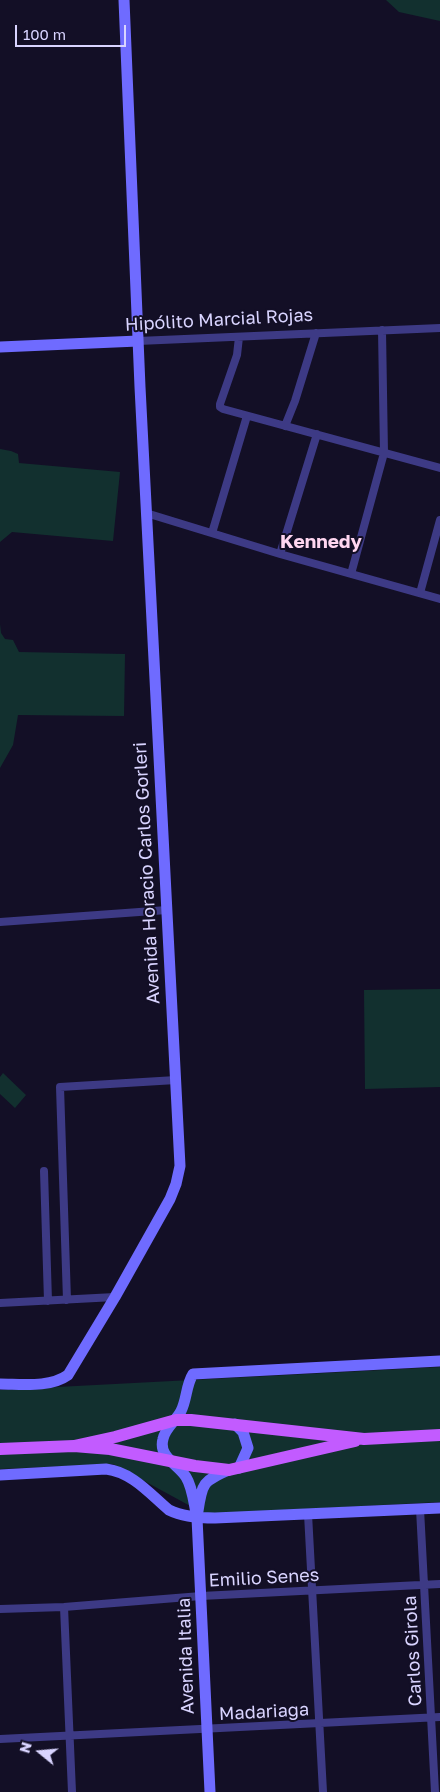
<!DOCTYPE html>
<html>
<head>
<meta charset="utf-8">
<style>
	body { margin:0 }
	#map { position:relative; width:440px; height:1792px; overflow:hidden; background:#130f26; font-family:"Golos Text",sans-serif }
	canvas { display:block }
	.north { position:absolute; left:15px; top:1727px; width:50px; height:50px; -webkit-text-stroke:4px #130f26; paint-order:stroke; rotate:287deg; font-size:14px; font-weight:700; line-height:20px; text-align:center; color:#d9d4ff }
	.north::after { content:''; display:block; margin:auto; width:18px; height:22px; background:#d9d4ff; clip-path:polygon(50% 0,100% 100%,50% 72%,0 100%) }
	.scale { position:absolute; left:15px; top:25px; width:111px; height:22px; box-sizing:border-box; border:2px solid #d9d4ff; border-top:0; padding-left:6px; font-size:15px; line-height:18px; white-space:nowrap; color:#d9d4ff; -webkit-text-stroke:4px #130f26; paint-order:stroke }
</style>
</head>
<body>
<div id="map">
<canvas width="440" height="1792"></canvas>
<div class="north">N</div>
<div class="scale">100 m</div>
</div>
<script>
const ctx = document.querySelector('canvas').getContext('2d');
ctx.lineJoin = 'round';
function fillPath(path, color) {
  ctx.fillStyle = color;
  ctx.fill(path, 'evenodd');
}
function trace(path, color, width, dash) {
  ctx.strokeStyle = color;
  ctx.lineWidth = width;
  ctx.lineCap = dash ? 'butt' : 'round';
  ctx.setLineDash(dash || []);
  ctx.stroke(path);
}
function write(font, color, halo, rows, align = 'center') {
  ctx.font = font + ' "Golos Text",sans-serif';
  ctx.lineWidth = 4;
  ctx.setLineDash([]);
  ctx.textBaseline = 'middle';
  ctx.strokeStyle = halo;
  ctx.fillStyle = color;
  for (const [text, x, y, turn = 0] of rows) {
    ctx.save();
    ctx.translate(x, y);
    ctx.rotate((+turn || 0) * Math.PI / 180);
    ctx.textAlign = isNaN(turn) ? turn : align;
    if (halo) ctx.strokeText(text, 0, 0);
    ctx.fillText(text, 0, 0);
    ctx.restore();
  }
}
fillPath(new Path2D(`
	M386 0H440V21L399 12Z
	M0 449 11 451 18 454 19 463 120 472 113 541 12 532 0 542Z
	M0 624 1 633 5 639 13 640 19 652 125 654 124 716 18 715 13 745 0 768Z
	M440 989V1087L365 1089 364 990Z
	M3 1073 26 1095 15 1108 0 1094V1077Z
	M440 1367V1502L205 1514 113 1464 0 1469V1390Z`), '#12302f');
trace(new Path2D(`
	M239 337 237 355 220 404V407L223 409 440 468
	M138 341 440 328
	M285 426 295 401 316 333
	M146 513 280 554 440 599
	M212 533 247 416
	M280 554 317 434
	M351 574 384 453 382 330
	M420 593 440 520
	M0 922 167 910
	M44 1171 48 1301
	M67 1300 60 1087 176 1080
	M0 1303 115 1297
	M420 1509 435 1792
	M308 1514 323 1792
	M64 1607 72 1792
	M0 1609 64 1607 201 1596 440 1584
	M0 1739 440 1717`), '#3d3a85', 8);
trace(new Path2D(`
	M0 347 138 341
	M0 1384C21 1384 50 1388 68 1375L115 1297 170 1199 176 1184 180 1166 140 387 124 0
	M235 1424 243 1432 248 1448 239 1468
	M0 1475 106 1469C132 1472 150 1494 169 1510 183 1517 200 1518 215 1518L440 1508
	M198 1511C202 1483 203 1481 229 1470
	M210 1792 197 1518C194 1505 193 1488 186 1477 178 1464 158 1457 163 1439 165 1428 176 1421 181 1411 187 1399 186 1385 193 1374L440 1361`), '#6f6bff', 11);
trace(new Path2D(`
	M74 1446 115 1437 176 1420H191L364 1439 440 1435
	M0 1449 74 1446 110 1449 195 1466 229 1470 355 1441`), '#c25bff', 12);
write('18px', '#d9d4ff', '#130f26', [
	["Hipólito Marcial Rojas",219,320,-3],
	["Avenida Horacio Carlos Gorleri",147,873,-93],
	["Emilio Senes",264,1578,-3],
	["Carlos Girola",413,1651,-93],
	["Avenida Italia",186,1656,-92],
	["Madariaga",264,1712,-3]
]);
write('bold 19px', '#ffd6f0', '#130f26', [
	["Kennedy",321,542]
]);
</script>
</body>
</html>
